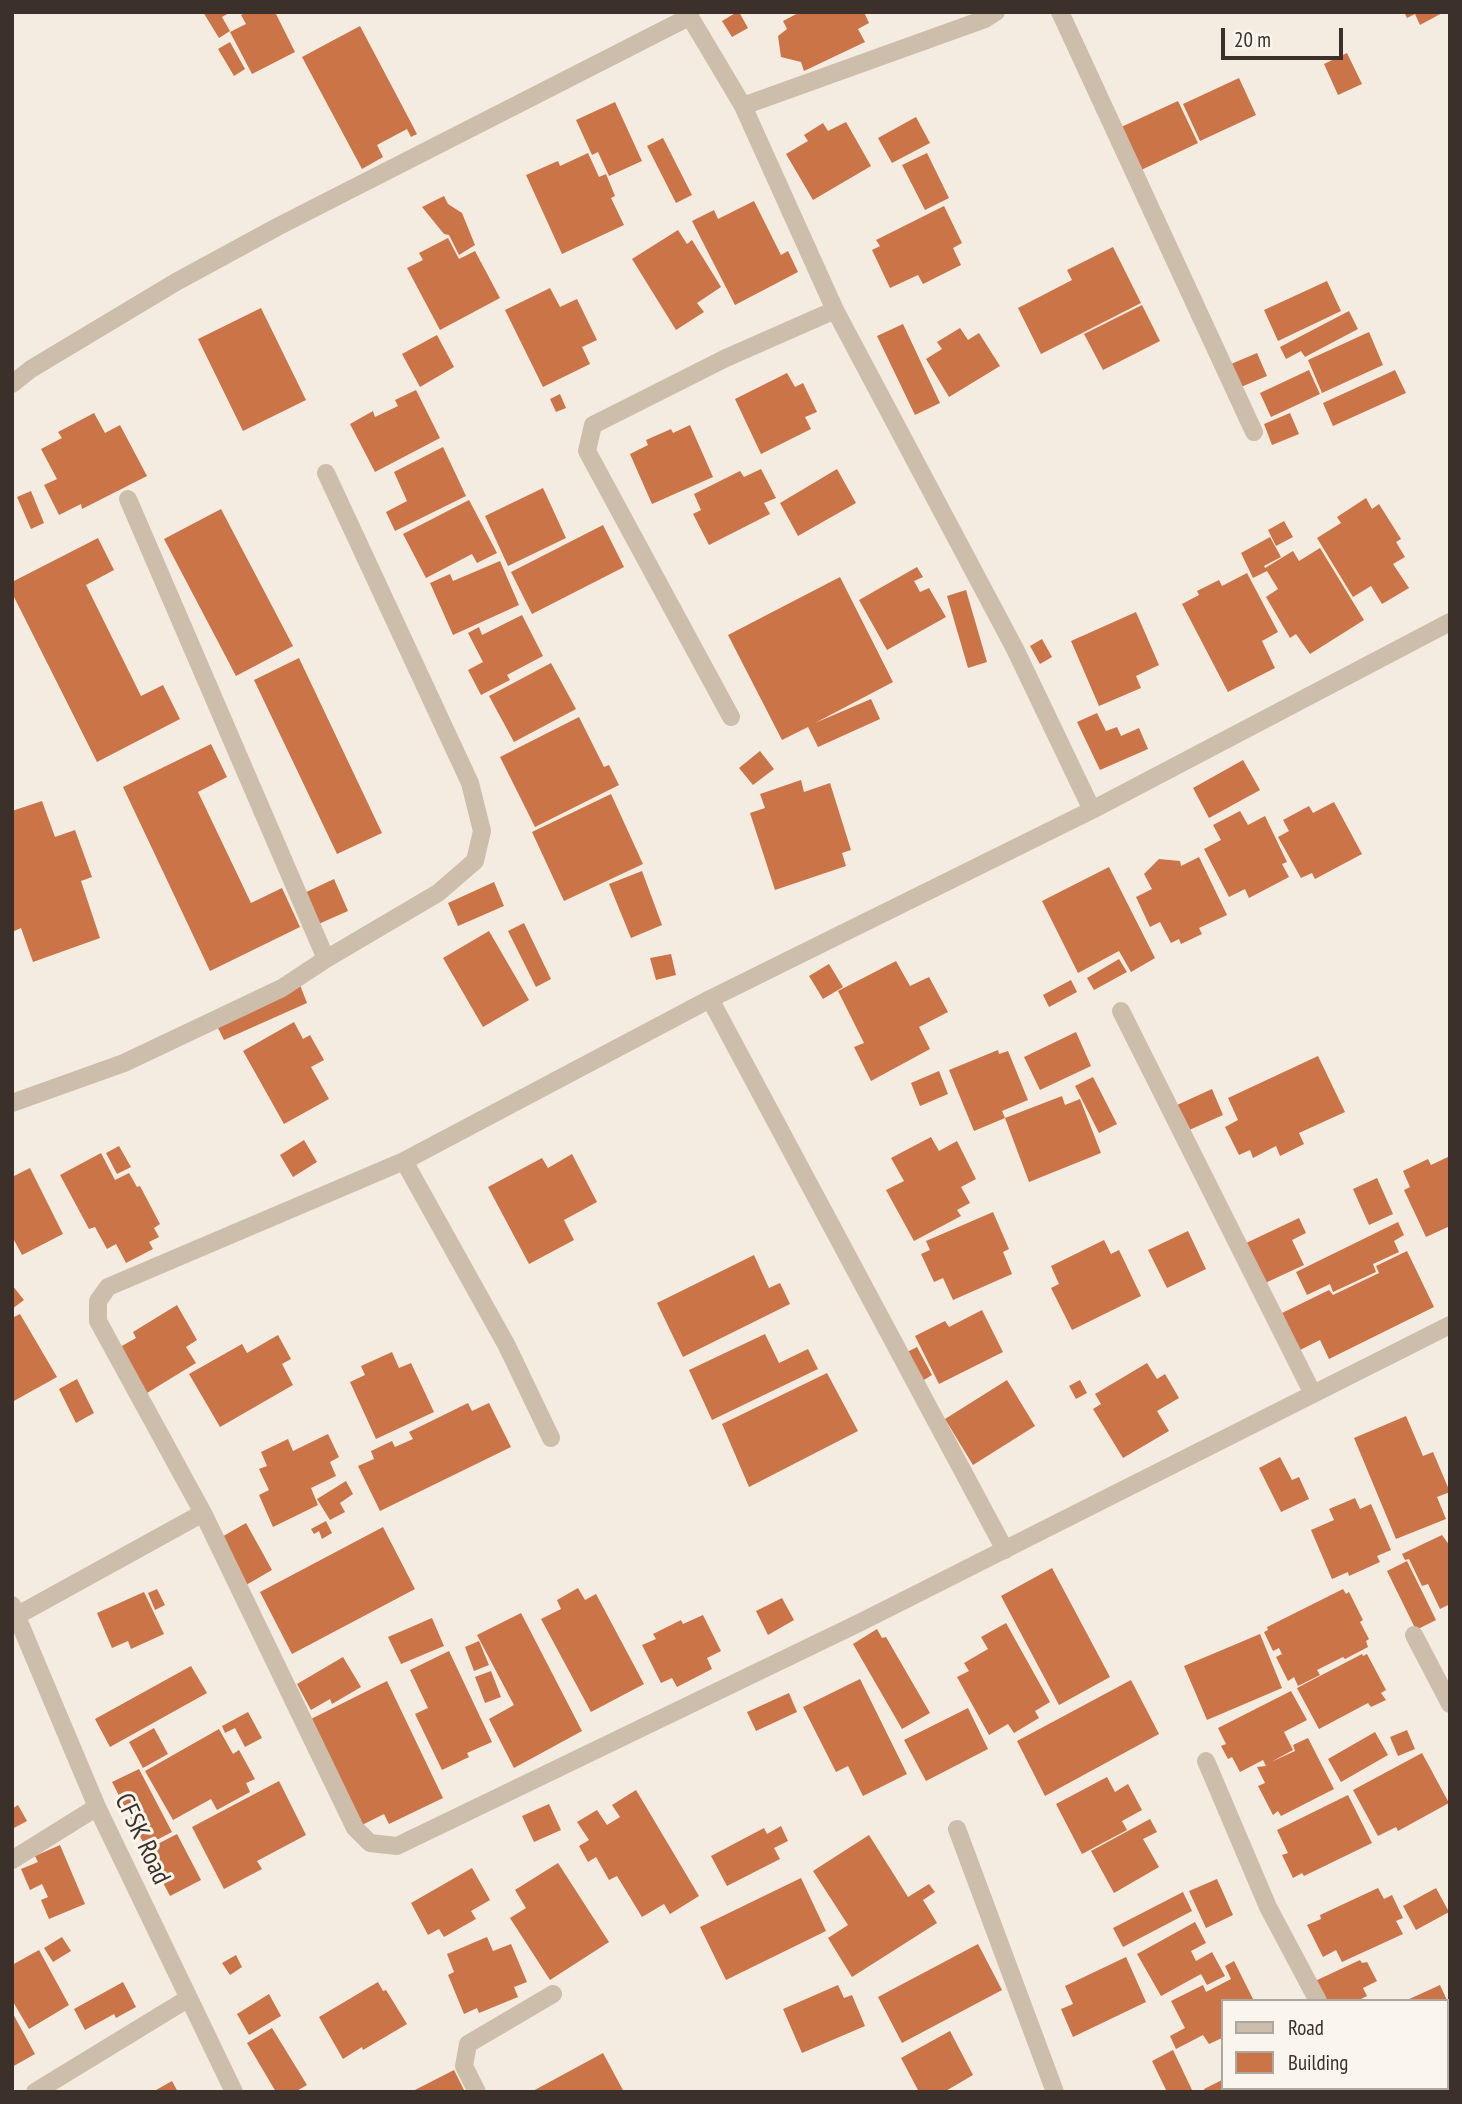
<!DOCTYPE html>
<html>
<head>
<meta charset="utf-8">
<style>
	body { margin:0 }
	#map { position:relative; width:1462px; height:2104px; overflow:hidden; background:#f4ece0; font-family:"PT Sans Narrow",sans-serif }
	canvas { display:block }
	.frame { position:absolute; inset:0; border:14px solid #3b312a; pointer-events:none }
	.legend { position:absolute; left:1221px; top:1999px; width:228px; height:91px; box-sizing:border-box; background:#fbf6ed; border:2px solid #aea79f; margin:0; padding:9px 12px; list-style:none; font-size:21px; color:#3b312a }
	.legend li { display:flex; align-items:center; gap:14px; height:35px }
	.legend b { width:35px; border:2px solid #aea79f }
	.scale { position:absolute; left:1221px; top:28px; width:122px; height:32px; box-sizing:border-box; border:4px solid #3b312a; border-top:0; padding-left:9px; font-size:21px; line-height:24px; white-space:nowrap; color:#3b312a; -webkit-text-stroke:5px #fbf6ed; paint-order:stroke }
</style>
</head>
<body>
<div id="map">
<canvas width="1462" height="2104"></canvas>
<div class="frame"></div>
<ul class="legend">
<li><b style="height:9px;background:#cdbeab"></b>Road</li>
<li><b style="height:19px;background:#ca7448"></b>Building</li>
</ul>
<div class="scale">20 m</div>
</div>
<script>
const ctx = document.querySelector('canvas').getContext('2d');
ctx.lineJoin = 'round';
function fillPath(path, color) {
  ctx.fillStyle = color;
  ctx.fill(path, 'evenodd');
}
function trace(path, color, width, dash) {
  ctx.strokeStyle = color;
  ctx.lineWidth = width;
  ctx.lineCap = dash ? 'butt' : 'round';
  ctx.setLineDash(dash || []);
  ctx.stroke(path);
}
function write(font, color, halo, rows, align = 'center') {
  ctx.font = font + ' "PT Sans Narrow",sans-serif';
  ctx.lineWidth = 6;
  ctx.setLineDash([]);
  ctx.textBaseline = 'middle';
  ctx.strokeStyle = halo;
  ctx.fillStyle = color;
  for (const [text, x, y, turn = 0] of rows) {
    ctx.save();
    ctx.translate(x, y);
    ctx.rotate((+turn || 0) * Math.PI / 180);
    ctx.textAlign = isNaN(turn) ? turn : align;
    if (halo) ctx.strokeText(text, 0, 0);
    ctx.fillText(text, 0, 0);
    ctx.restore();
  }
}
fillPath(new Path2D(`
	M203 12H231L222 17 230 31 219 38Z
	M246 12H275L295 52 252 74 230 32 246 24 241 15Z
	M737 12H739L748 28 732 37 722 21Z
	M800 12H864L869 23 858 29 865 42 804 71 801 62 781 57 778 36 787 29 783 21Z
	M1404 12H1444L1420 25 1415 14 1407 18Z
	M360 26 417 134 411 137 407 129 377 145 383 157 362 169 302 57Z
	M230 42 245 69 234 76 218 49Z
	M1347 53 1362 84 1338 95 1324 64Z
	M1239 78 1256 115 1200 141 1183 104Z
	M1178 101 1198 143 1139 171 1119 128Z
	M615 102 642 161 609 176 598 152 592 155 576 120Z
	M916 117 930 143 892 163 878 138Z
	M846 122 871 166 813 200 786 154 808 141 804 135 823 123 828 131Z
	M663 138 692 195 676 203 647 146Z
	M588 153 599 177 606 174 615 196 611 198 624 225 562 254 526 175 558 161 560 166Z
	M927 153 949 198 925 210 902 165Z
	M444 196 448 204 462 213 475 245 459 255 449 235 444 234 422 207Z
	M754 201 781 255 788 251 798 272 735 305 692 221 714 210 718 219Z
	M944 206 962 243 953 248 961 265 923 284 918 275 890 288 872 250 880 246 876 240Z
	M678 230 687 244 692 240 721 287 697 303 704 312 676 330 632 259Z
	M448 238 459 259 475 251 500 298 440 330 407 268 423 260 419 253Z
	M1113 247 1141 303 1041 354 1018 308 1072 280 1067 270Z
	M1327 281 1341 311 1278 341 1264 310Z
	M550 288 560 307 577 299 597 340 582 347 590 364 543 387 505 310Z
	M1142 305 1160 341 1103 370 1084 334Z
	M261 308 306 400 243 431 198 339Z
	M1349 311 1358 329 1305 357 1301 351 1286 359 1280 347Z
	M903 324 940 403 915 415 877 336Z
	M960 328 968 340 979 333 1000 366 949 397 926 359 942 349 937 342Z
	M1369 332 1383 365 1322 393 1308 360Z
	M437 335 454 367 420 387 402 354Z
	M1257 353 1267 376 1241 387 1231 364Z
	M1309 370 1320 394 1271 417 1260 393Z
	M1395 370 1406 393 1333 426 1323 403Z
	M787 373 795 387 803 383 817 412 805 417 811 429 761 454 735 399Z
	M416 390 440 438 375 472 350 424 373 411 375 417 398 406 395 400Z
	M560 394 566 408 556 412 550 399Z
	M94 413 105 433 120 425 147 476 82 509 81 504 59 515 44 485 57 479 41 449 62 438 58 432Z
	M1290 413 1299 434 1272 445 1264 424Z
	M690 425 713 477 652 504 630 454 648 445 646 440 671 429 673 433Z
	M443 447 466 496 395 531 386 512 407 501 394 472Z
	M761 469 776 498 764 503 770 514 709 545 693 514 701 510 694 494 740 471 744 477Z
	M837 469 856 503 798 536 780 503Z
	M543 488 566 538 508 566 485 516Z
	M31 491 44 523 31 529 17 497Z
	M1366 498 1372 509 1379 504 1401 539 1396 542 1405 557 1393 564 1409 588 1382 604 1371 586 1353 597 1317 538 1341 523 1337 517Z
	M469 500 497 553 477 563 472 554 426 578 403 534Z
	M221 509 293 646 236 676 164 539Z
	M1284 521 1293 537 1276 546 1268 530Z
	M603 525 624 567 532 614 511 572Z
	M1270 537 1281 557 1264 566 1265 568 1293 551 1299 561 1320 548 1364 620 1310 654 1296 634 1290 638 1266 597 1278 589 1267 571 1253 578 1241 553Z
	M98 538 114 570 86 585 141 696 163 685 180 719 97 762 12 593V582Z
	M500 561 519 605 453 635 430 583 450 574 453 581Z
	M917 567 923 577 914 581 920 592 929 588 946 617 887 650 859 600Z
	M1247 573 1278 632 1262 641 1275 668 1228 692 1182 604 1199 595 1197 591 1219 580 1222 586Z
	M840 577 893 682 815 723 871 699 880 719 818 747 808 727 782 740 728 635Z
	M966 590 987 662 968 668 947 596Z
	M1136 612 1159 665 1136 676 1141 688 1099 706 1071 641Z
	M522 615 543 656 507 675 510 680 481 695 468 670 483 662 468 633 479 627 482 635Z
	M1042 639 1052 657 1040 664 1030 646Z
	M299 658 382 833 337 854 254 680Z
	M551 663 576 709 514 742 489 696Z
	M1097 713 1106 731 1117 727 1121 736 1139 728 1148 749 1100 770 1077 722Z
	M579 717 604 767 609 765 619 785 535 827 500 757Z
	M211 744 227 777 198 792 251 903 282 888 300 927 210 971 123 787Z
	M760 751 774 769 753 785 739 768Z
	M1243 760 1260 790 1209 818 1193 788Z
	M801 780 804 792 830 783 851 850 842 853 846 866 775 890 750 813 765 808 760 794Z
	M611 794 643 864 564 901 532 832Z
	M42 801 55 837 75 830 92 877 81 881 100 938 33 962 21 928 12 932V811Z
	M1334 802 1362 854 1315 879 1312 873 1301 878 1278 837 1289 831 1283 820 1309 806 1313 813Z
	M1240 811 1248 825 1265 816 1287 862 1282 864 1289 877 1249 898 1245 889 1229 897 1204 849 1221 840 1213 825Z
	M1199 857 1227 915 1199 928 1202 934 1181 944 1179 939 1171 943 1160 922 1150 927 1136 897 1152 889 1144 874 1159 859 1180 861 1181 866Z
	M1109 867 1155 958 1131 972 1119 951 1078 973 1042 901Z
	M642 871 662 925 631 938 609 884Z
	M334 879 348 911 314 926 300 895Z
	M494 882 504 906 458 926 448 903Z
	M524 923 551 979 536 987 508 931Z
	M489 931 529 1000 483 1027 443 958Z
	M671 954 676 975 656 980 650 958Z
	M1119 959 1127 972 1094 990 1087 978Z
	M896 961 910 986 929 977 948 1012 919 1027 930 1049 871 1081 854 1047 864 1043 838 991Z
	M829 964 843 987 823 999 809 976Z
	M1071 980 1077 992 1049 1007 1043 995Z
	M300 985 307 1003 224 1040 215 1022Z
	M294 1022 303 1039 310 1035 324 1060 311 1067 329 1099 284 1124 243 1051Z
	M1076 1032 1091 1066 1040 1090 1024 1057Z
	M998 1050 999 1054 1008 1051 1028 1100 1002 1111 1005 1118 974 1131 949 1070Z
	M1318 1056 1345 1112 1299 1133 1304 1144 1280 1156 1276 1146 1253 1158 1250 1150 1239 1155 1225 1127 1238 1120 1228 1098Z
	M939 1071 948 1094 920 1106 911 1083Z
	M1093 1077 1117 1124 1099 1133 1075 1086Z
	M1212 1089 1223 1115 1187 1131 1177 1105Z
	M1062 1096 1065 1105 1080 1099 1101 1153 1029 1182 1005 1118Z
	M931 1137 939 1151 957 1141 976 1179 961 1187 970 1203 957 1210 961 1216 914 1241 886 1190 904 1181 891 1158Z
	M304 1140 317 1162 293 1177 280 1155Z
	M119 1146 131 1167 117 1174 106 1153Z
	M101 1153 115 1180 129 1173 137 1187 140 1186 160 1224 154 1228 159 1237 149 1242 153 1249 126 1263 116 1244 107 1249 95 1227 89 1229 60 1175Z
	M572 1154 597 1202 564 1220 574 1240 529 1264 488 1187 542 1158 548 1168Z
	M1450 1156V1226L1426 1237 1404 1190 1410 1187 1403 1171 1428 1159 1431 1165Z
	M30 1168 63 1234 22 1255 14 1240 12 1241V1177Z
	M1377 1178 1393 1214 1369 1225 1353 1189Z
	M993 1212 1009 1249 1003 1252 1012 1274 953 1300 943 1278 934 1282 921 1254 930 1250 926 1241Z
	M1299 1218 1306 1233 1292 1240 1304 1265 1263 1284 1244 1244Z
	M1398 1222 1404 1235 1394 1241 1399 1252 1373 1264 1376 1272 1333 1292 1330 1284 1307 1295 1296 1272Z
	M1188 1231 1206 1269 1167 1288 1148 1250Z
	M1104 1240 1111 1254 1119 1250 1141 1296 1072 1330 1051 1288 1059 1284 1051 1266Z
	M1407 1251 1434 1307 1329 1359 1320 1340 1300 1350 1282 1313 1329 1290 1333 1295 1379 1273 1376 1266Z
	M754 1255 769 1288 780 1283 790 1304 683 1357 657 1303Z
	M12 1285 24 1300 12 1309Z
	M177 1305 197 1340 186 1347 196 1363 147 1393 120 1347 136 1338 133 1332Z
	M982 1310 1003 1352 939 1384 915 1336 945 1321 949 1327Z
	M20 1314 57 1377 12 1402V1318Z
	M765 1334 779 1363 808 1349 818 1369 712 1420 689 1370Z
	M278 1335 291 1359 282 1364 293 1385 220 1427 189 1374 242 1344 247 1353Z
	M917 1347 932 1375 919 1383 903 1354Z
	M392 1352 399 1368 411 1363 434 1412 376 1439 350 1382 365 1375 361 1366Z
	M1147 1363 1157 1379 1165 1374 1179 1398 1157 1411 1169 1431 1123 1458 1093 1409 1101 1404 1095 1394Z
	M827 1373 858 1431 749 1487 722 1424Z
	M77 1379 94 1413 76 1423 59 1389Z
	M1007 1380 1035 1426 973 1465 945 1419Z
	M1080 1380 1087 1393 1076 1399 1069 1386Z
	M468 1403 472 1411 489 1403 511 1447 380 1511 358 1466 374 1459 371 1451 392 1441 395 1447 413 1439 409 1432Z
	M1406 1416 1423 1456 1433 1452 1450 1492 1437 1497 1446 1519 1396 1539 1354 1438Z
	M328 1434 339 1457 330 1462 336 1476 311 1488 318 1505 273 1527 259 1495 269 1490 259 1469 267 1466 261 1452 288 1439 293 1451Z
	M1280 1457 1292 1480 1299 1477 1309 1499 1281 1512 1259 1468Z
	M346 1481 353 1494 340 1503 345 1512 330 1520 317 1499Z
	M1355 1498 1360 1509 1371 1504 1391 1550 1377 1556 1380 1562 1349 1576 1348 1572 1332 1579 1311 1530 1334 1520 1329 1509Z
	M326 1521 332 1533 322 1539 319 1531 314 1534 311 1529Z
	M246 1523 272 1570 246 1585 220 1538Z
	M383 1527 415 1589 292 1654 260 1592Z
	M1442 1535 1450 1546V1604L1440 1609 1428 1584 1422 1586 1409 1559 1405 1560 1402 1554Z
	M1407 1561 1436 1620 1416 1630 1387 1571Z
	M1052 1568 1110 1677 1059 1705 1001 1596Z
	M578 1588 585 1600 596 1594 644 1684 591 1712 541 1619 561 1609 557 1600Z
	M157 1589 165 1605 155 1610 148 1593Z
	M1343 1589 1346 1594 1349 1592 1363 1620 1360 1622 1369 1639 1366 1641 1368 1647 1345 1659 1343 1657 1317 1670 1320 1675 1298 1686 1294 1677 1288 1681 1276 1657 1282 1654 1279 1648 1273 1651 1264 1632 1268 1630 1267 1627Z
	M144 1592 164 1634 131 1649 128 1641 112 1648 97 1613Z
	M782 1598 794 1620 768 1635 756 1611Z
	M521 1613 582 1731 514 1768 489 1719 514 1705 477 1635Z
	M703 1615 721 1651 707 1658 712 1669 677 1687 672 1678 661 1683 642 1645 656 1639 653 1634 681 1620 683 1624Z
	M432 1618 444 1646 401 1664 388 1637Z
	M1006 1623 1050 1702 1035 1711 1039 1718 1014 1733 1008 1724 989 1735 957 1677 969 1671 964 1663 988 1649 981 1637Z
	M877 1629 882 1638 886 1637 930 1713 902 1729 853 1644Z
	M1260 1634 1282 1688 1207 1720 1184 1666Z
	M479 1641 489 1665 474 1671 465 1647Z
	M449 1651 492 1742 467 1753 469 1757 442 1770 415 1714 428 1708 410 1670Z
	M1362 1654 1363 1656 1367 1654 1386 1690 1381 1693 1386 1700 1371 1707 1368 1703 1319 1729 1297 1688Z
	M343 1657 361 1687 332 1704 330 1699 311 1710 297 1684Z
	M191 1666 207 1693 110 1747 95 1719Z
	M491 1671 501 1697 485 1703 475 1677Z
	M860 1679 907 1774 863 1796 848 1766 836 1772 803 1707Z
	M1131 1680 1159 1734 1045 1796 1017 1741Z
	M387 1681 443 1798 389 1824 384 1814 360 1826 309 1720Z
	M1291 1691 1307 1720 1284 1732 1293 1750 1271 1762 1295 1751 1293 1745 1308 1738 1334 1789 1281 1816 1278 1811 1273 1815 1258 1786 1265 1783 1257 1767 1266 1766 1263 1760 1240 1772 1232 1757 1228 1759 1221 1746 1226 1744 1218 1728Z
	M789 1693 797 1712 756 1731 747 1712Z
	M968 1708 988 1749 926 1781 904 1740Z
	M248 1712 262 1738 245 1747 235 1728 225 1733 222 1726Z
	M154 1728 168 1754 143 1768 129 1742Z
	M219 1729 233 1754 239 1750 255 1779 246 1783 250 1792 217 1810 211 1799 173 1820 145 1771Z
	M1407 1730 1415 1749 1398 1756 1390 1737Z
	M1375 1732 1388 1755 1341 1782 1328 1759Z
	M1422 1753 1449 1803 1398 1831 1396 1827 1378 1836 1353 1790Z
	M139 1769 172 1832 145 1846 112 1782Z
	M1107 1777 1115 1792 1128 1784 1142 1810 1122 1821 1127 1830 1082 1854 1056 1804Z
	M279 1781 306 1835 257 1861 262 1869 224 1889 192 1827Z
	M636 1790 699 1896 670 1914 664 1904 642 1917 617 1876 609 1880 596 1857 588 1862 579 1846 589 1840 577 1822 597 1810 607 1825 620 1817 612 1805Z
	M1348 1795 1372 1843 1304 1876 1302 1873 1293 1878 1282 1855 1288 1853 1277 1830Z
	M549 1804 561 1830 534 1842 522 1816Z
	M18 1805 27 1821 12 1829V1809Z
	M1150 1819 1157 1832 1143 1839 1159 1867 1114 1893 1091 1851Z
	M781 1826 788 1841 774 1848 780 1859 727 1886 711 1856 764 1828 767 1834Z
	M177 1834 201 1880 170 1896 146 1850Z
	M869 1835 908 1897 929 1884 935 1892 923 1900 937 1923 852 1977 828 1938 848 1925 813 1871Z
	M60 1845 85 1904 49 1919 41 1900 48 1897 42 1884 30 1890 21 1869 38 1862 35 1856Z
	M558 1863 609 1942 550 1980 510 1918 526 1908 515 1890Z
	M472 1868 490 1900 471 1911 476 1919 444 1937 439 1929 428 1935 411 1903Z
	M801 1878 826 1931 726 1980 700 1927Z
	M1217 1879 1233 1915 1206 1928 1189 1891Z
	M1378 1888 1384 1899 1392 1895 1403 1918 1396 1921 1403 1934 1342 1962 1336 1950 1323 1957 1307 1925 1321 1919 1320 1915Z
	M1436 1888 1449 1912 1416 1930 1403 1906Z
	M1183 1892 1192 1911 1123 1947 1113 1928Z
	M1195 1922 1206 1943 1191 1951 1196 1961 1212 1952 1225 1976 1207 1985 1201 1974 1161 1996 1137 1954Z
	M62 1937 71 1951 53 1962 44 1948Z
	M487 1937 493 1951 511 1944 527 1982 514 1987 518 1997 479 2013 477 2008 464 2014 448 1975 454 1972 447 1954Z
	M978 1944 1002 1990 902 2043 878 1997Z
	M39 1950 69 2005 29 2029 12 2000V1965Z
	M236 1955 242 1967 230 1975 222 1963Z
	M1126 1957 1146 2002 1073 2037 1061 2009 1073 2004 1065 1986Z
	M1360 1960 1362 1963 1367 1962 1377 1981 1363 1988 1367 1996 1357 2001H1322L1313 1982Z
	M1234 1961 1254 2001H1222V2038L1209 2044 1203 2035 1176 2049 1170 2036 1185 2028 1171 2001 1203 1985 1206 1992 1231 1979 1225 1966Z
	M123 1982 136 2007 116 2018 114 2014 85 2030 74 2009Z
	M378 1982 383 1991 386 1990 407 2024 363 2050 362 2047 343 2059 319 2017Z
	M838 1985 844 1998 852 1995 865 2026 802 2053 783 2009Z
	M1440 1985 1450 2007V2038L1446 2040V2001H1405Z
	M269 1994 281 2016 249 2035 237 2014Z
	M12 2012 35 2054 12 2067Z
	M272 2028 307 2085 295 2092H276L247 2043Z
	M950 2031 973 2075 944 2092H919L901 2058Z
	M1173 2050 1192 2090 1188 2092H1167L1152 2061Z
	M603 2053 624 2092H531Z
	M454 2070 465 2092H411Z
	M1222 2080V2088H1251L1252 2092H1205L1204 2089Z
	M172 2081 178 2092H157L156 2090Z
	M1255 2088H1316L1309 2092H1257Z`), '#ca7448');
trace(new Path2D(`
	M687 12 743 106 835 310 1015 649 1092 810
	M1060 12 1254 432
	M743 106 985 19 996 12
	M12 384 31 369 176 282 279 226 689 17
	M128 499 326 959
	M731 717 587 451 593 425 726 358 835 310
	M710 999 1005 1550
	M1121 1011 1313 1394
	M12 1103 124 1063 282 988 326 959 438 893 475 861 482 831 470 783 326 473
	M404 1161 507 1346 551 1438
	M203 1513 355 1828 370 1843 397 1846 861 1622 1450 1325
	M12 1605 97 1807 234 2092
	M18 1615 203 1513 98 1321V1301L108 1287 404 1161 710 999 1092 810 1450 622
	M1414 1635 1450 1704
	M1206 1761 1268 1907 1318 2001
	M957 1829 1055 2092
	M12 1860 97 1807
	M1364 2088 1365 2092
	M35 2092 189 1998
	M477 2092 464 2066 468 2044 553 1994`), '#cdbeab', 18);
write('26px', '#3b312a', '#fbf6ed', [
	["CFSK Road",142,1839,65]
]);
</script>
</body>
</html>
